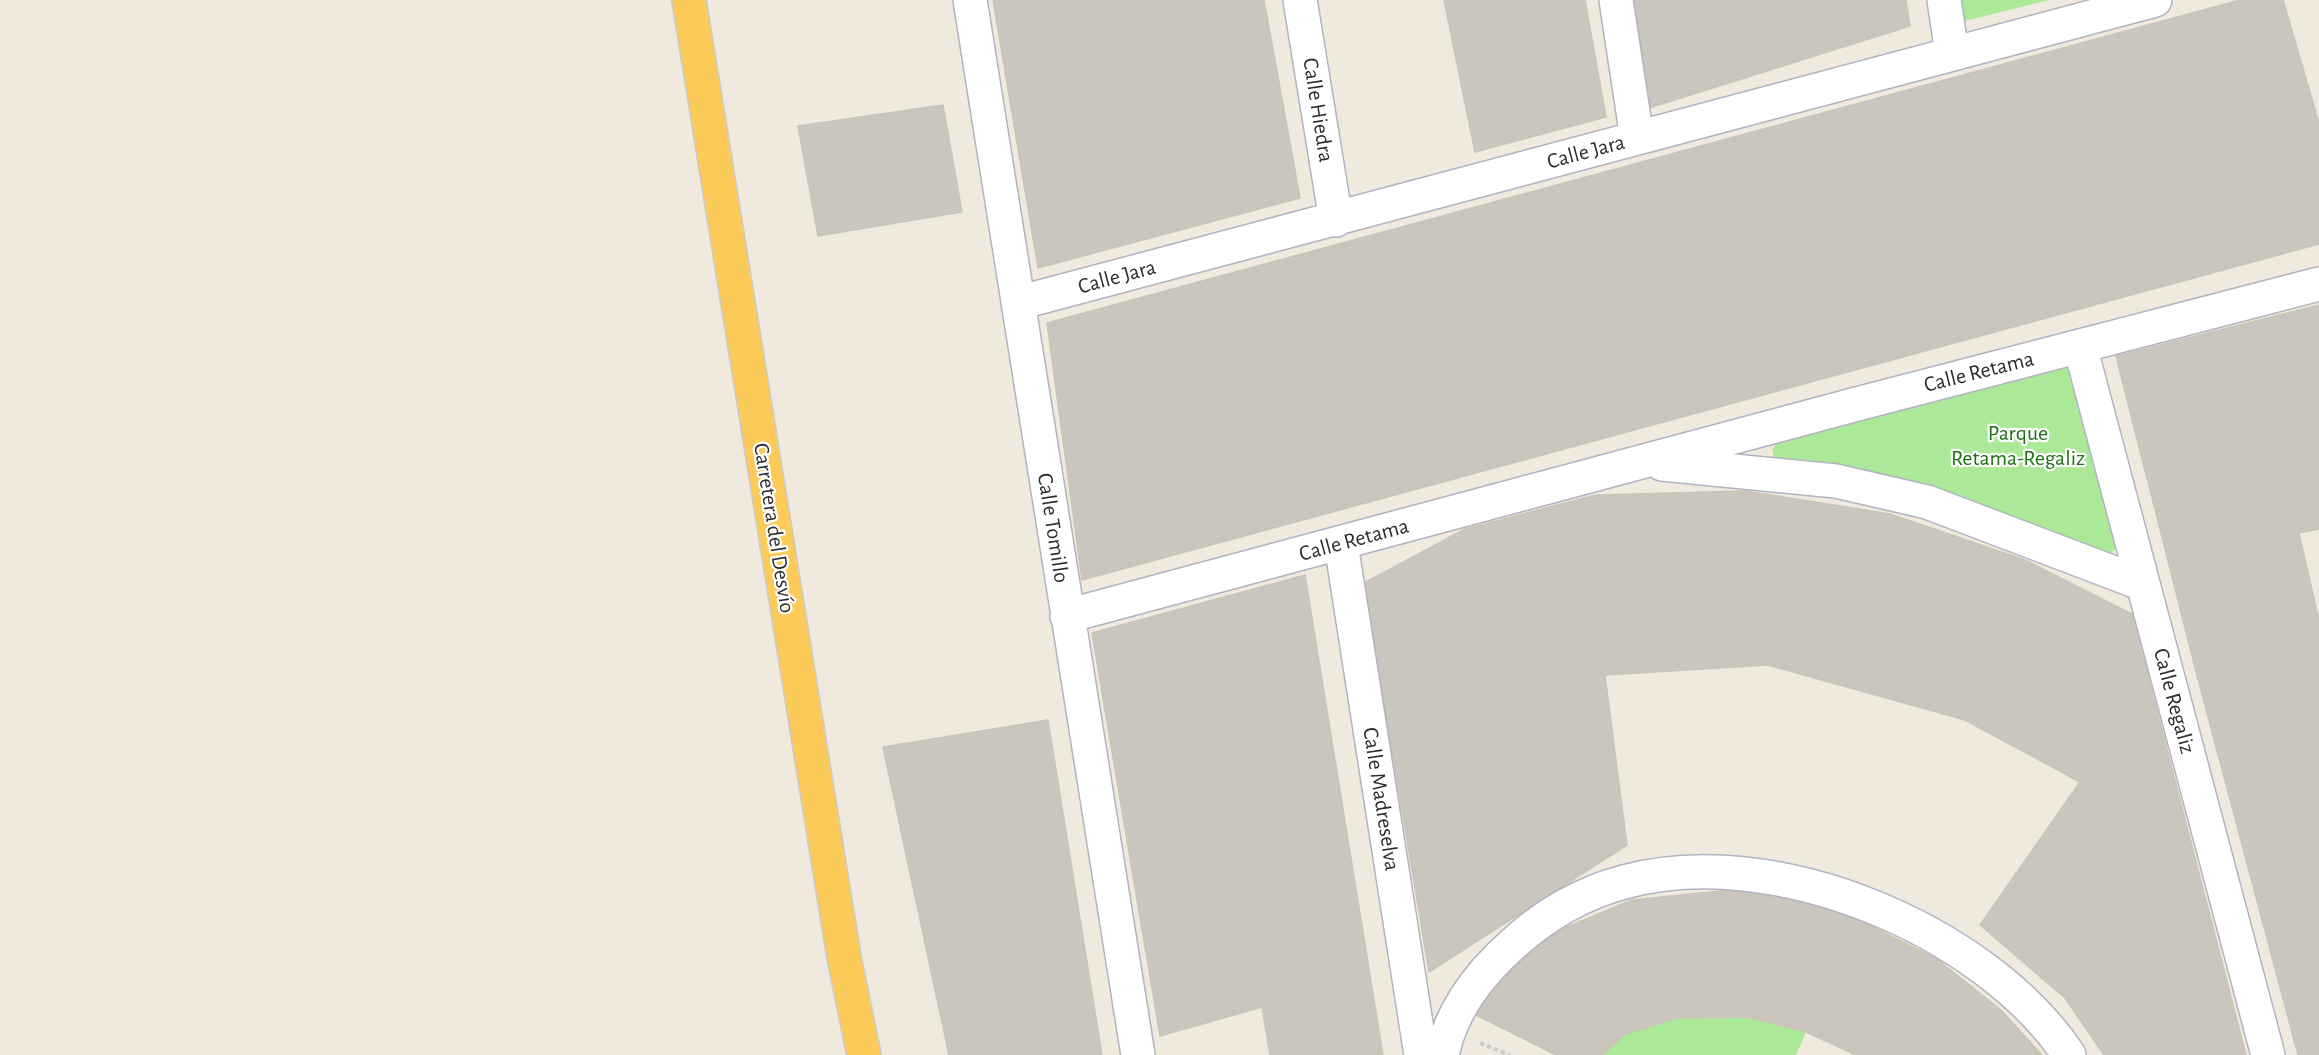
<!DOCTYPE html>
<html>
<head>
<meta charset="utf-8">
<style>
	body { margin:0 }
	canvas { display:block; background:#efe9de }
</style>
</head>
<body>
<canvas width="2319" height="1055"></canvas>
<script>
const ctx = document.querySelector('canvas').getContext('2d');
ctx.lineJoin = 'round';
function fillPath(path, color) {
  ctx.fillStyle = color;
  ctx.fill(path, 'evenodd');
}
function trace(path, color, width, dash) {
  ctx.strokeStyle = color;
  ctx.lineWidth = width;
  ctx.lineCap = dash ? 'butt' : 'round';
  ctx.setLineDash(dash || []);
  ctx.stroke(path);
}
function write(font, color, halo, rows, align = 'center') {
  ctx.font = font + ' "Alegreya Sans",sans-serif';
  ctx.lineWidth = 4.5;
  ctx.setLineDash([]);
  ctx.textBaseline = 'middle';
  ctx.strokeStyle = halo;
  ctx.fillStyle = color;
  for (const [text, x, y, turn = 0] of rows) {
    ctx.save();
    ctx.translate(x, y);
    ctx.rotate((+turn || 0) * Math.PI / 180);
    ctx.textAlign = isNaN(turn) ? turn : align;
    if (halo) ctx.strokeText(text, 0, 0);
    ctx.fillText(text, 0, 0);
    ctx.restore();
  }
}
fillPath(new Path2D(`
	M1958 0H2049L1961 22Z
	M2069 362 2118 547 2108 555 1971 500 1918 486 1775 460 1772 450 1781 437Z
	M1748 1017 1806 1032 1796 1055H1603L1624 1035 1676 1018Z`), '#abe897');
const building = new Path2D(`
	M993 0H1264L1300 198 1038 268Z
	M1444 0H1585L1606 117 1475 152Z
	M1633 0H1906L1910 26 1649 108Z
	M2240 0H2283L2319 123V244L1082 580 1047 323Z
	M943 105 962 212 818 236 798 126Z
	M2319 305V529L2299 533 2319 621V651L2199 683 2116 356Z
	M1746 491 1890 514 2025 560 2132 614 2246 1055H2104L2065 998 1980 925 2080 782 1965 720 1768 665 1605 675 1627 845 1429 972 1364 583 1465 529 1596 495Z
	M1305 575 1383 1055H1270L1262 1007 1160 1036 1092 633Z
	M2319 651V1055H2298L2199 683Z
	M1048 720 1102 1055H949L883 747Z
	M1730 890 1825 903 1937 959 2001 1010 2042 1055H1856L1806 1032 1748 1017 1676 1018 1624 1035 1603 1055H1556L1472 1013 1513 961 1567 927 1632 900Z`);
fillPath(building, '#cac6bd');
trace(building, '#cac5b7', 1.5);
const minor = new Path2D(`
	M970 0 1138 1055
	M1300 0 1336 220
	M1616 0 1637 138
	M1944 0 1952 53
	M1018 303 2155 0
	M2080 346 2268 1055
	M1662 464 1836 481 1927 502 2143 584
	M1341 544 1421 1055
	M1067 616 1857 404 2319 284
	M1442 1055C1451 1010 1480 973 1514 943 1545 915 1583 893 1624 882 1773 841 1984 929 2069 1055`);
const trunk = new Path2D(`
	M689 0 844 957 864 1055`);
trace(minor, '#b2b3c1', 36);
trace(trunk, '#ccc', 36);
trace(new Path2D(`
	M1480 1043 1510 1055`), '#ccc', 4, [4.5, 3]);
trace(minor, '#fff', 33);
trace(trunk, '#fcca58', 33);
write('22px', '#2c2c2c', '#fff', [
	["Calle Hiedra",1318,110,81],
	["Calle Jara",1586,152,-15],
	["Calle Jara",1117,277,-15],
	["Calle Retama",1979,372,-14],
	["Carretera del Desvío",774,528,81],
	["Calle Tomillo",1053,528,81],
	["Calle Retama",1354,540,-15],
	["Calle Regaliz",2174,701,75],
	["Calle Madreselva",1381,799,81]
]);
write('22px', '#207016', '#fff', [
	["Parque",2018,433],
	["Retama-Regaliz",2018,458]
]);
</script>
</body>
</html>
